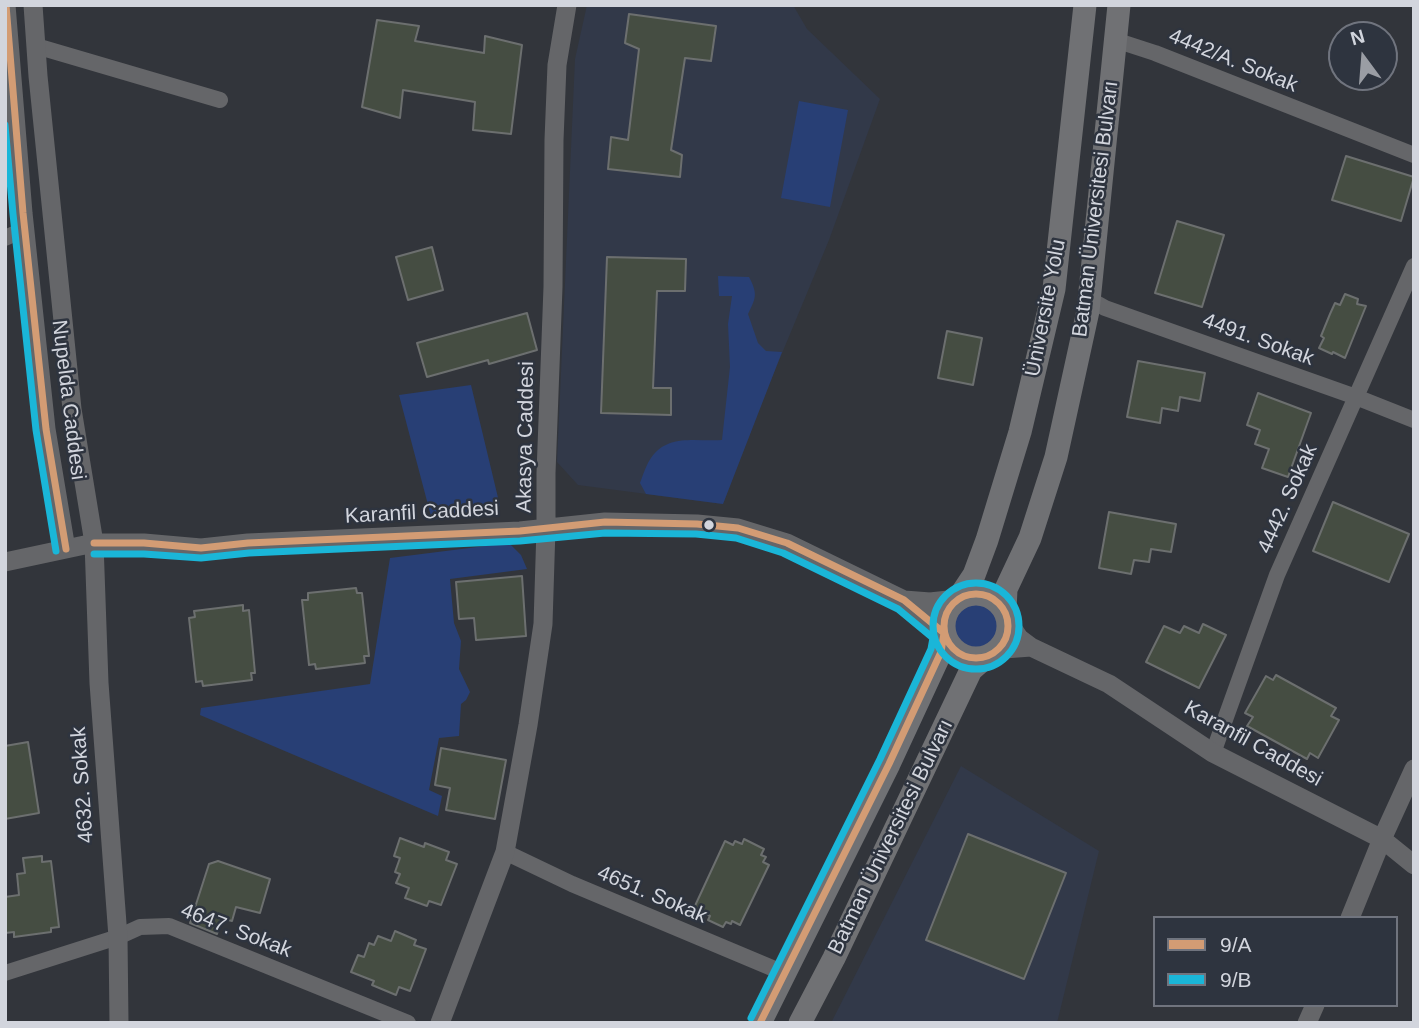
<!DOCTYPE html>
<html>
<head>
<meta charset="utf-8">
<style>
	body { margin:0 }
	#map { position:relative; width:1419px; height:1028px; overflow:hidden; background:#32353b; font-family:Arial,sans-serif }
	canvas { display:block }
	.frame { position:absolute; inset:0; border:7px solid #d2d5dd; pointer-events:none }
	.legend { position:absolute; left:1153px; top:916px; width:245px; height:91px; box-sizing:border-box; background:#2e343f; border:2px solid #70747e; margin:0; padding:9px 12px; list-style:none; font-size:21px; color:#d2d5dd }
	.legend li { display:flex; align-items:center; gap:14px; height:35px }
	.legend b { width:35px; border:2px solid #70747e }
	.north { position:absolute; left:1328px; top:21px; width:70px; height:70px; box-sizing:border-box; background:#2e343f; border:2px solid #70747e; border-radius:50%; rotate:344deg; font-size:19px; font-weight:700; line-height:28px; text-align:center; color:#d2d5dd }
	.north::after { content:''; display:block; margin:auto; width:24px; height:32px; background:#9a9da4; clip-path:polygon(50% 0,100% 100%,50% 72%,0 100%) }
</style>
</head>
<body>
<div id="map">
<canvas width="1419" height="1028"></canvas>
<div class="frame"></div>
<ul class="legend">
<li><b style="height:9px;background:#d39c74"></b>9/A</li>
<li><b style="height:9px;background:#1ab6d8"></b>9/B</li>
</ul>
<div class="north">N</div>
</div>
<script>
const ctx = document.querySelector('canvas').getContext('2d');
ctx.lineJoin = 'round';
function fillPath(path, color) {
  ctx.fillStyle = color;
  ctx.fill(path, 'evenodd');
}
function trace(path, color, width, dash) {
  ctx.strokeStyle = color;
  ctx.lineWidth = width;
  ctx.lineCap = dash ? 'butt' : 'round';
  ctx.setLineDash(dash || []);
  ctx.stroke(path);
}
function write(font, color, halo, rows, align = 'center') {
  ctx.font = font + ' Arial,sans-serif';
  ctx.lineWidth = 5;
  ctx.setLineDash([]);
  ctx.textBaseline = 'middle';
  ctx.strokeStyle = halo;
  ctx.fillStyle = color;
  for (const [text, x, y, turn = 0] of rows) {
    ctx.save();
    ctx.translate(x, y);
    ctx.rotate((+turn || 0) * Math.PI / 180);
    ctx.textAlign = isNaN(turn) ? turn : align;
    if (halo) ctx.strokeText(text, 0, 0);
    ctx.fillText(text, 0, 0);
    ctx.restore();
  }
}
fillPath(new Path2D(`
	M587 5H793L807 29 880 99 829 240 766 392 723 504 578 485 557 462 575 59Z
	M961 766 1099 851 1057 1023H831Z`), '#323949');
fillPath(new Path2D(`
	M799 101 848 110 830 207 781 198Z
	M718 276 749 277C758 294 756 298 748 314L758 343 766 351 782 352 723 504 646 494 640 483C643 475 646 465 651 458 668 433 697 442 722 440L730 367 728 324 732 296H719Z
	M471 385 500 506 432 520 399 395Z
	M509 543 521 555 527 569 450 579 454 623 461 641 459 669 470 692 466 700 461 704 459 736 439 738 429 790 442 796 438 816 200 715 201 708 370 684 390 558Z
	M952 626a23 23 0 1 1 46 0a23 23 0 1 1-46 0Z`), '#283f75');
const building = new Path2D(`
	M629 14 716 26 711 61 685 58 671 150 682 155 680 177 608 169 611 137 628 140 639 49 625 43Z
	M377 20 419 26 415 41 484 53 485 36 522 45 511 134 473 130 475 102 403 90 400 118 362 107Z
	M1346 156 1414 177 1401 221 1332 200Z
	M1177 221 1224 235 1202 307 1155 293Z
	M432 247 443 290 408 300 396 257Z
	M607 257 686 259 685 291H657L653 388H671V415L601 413Z
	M1345 294 1358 299 1357 304 1366 306 1345 358 1333 352 1332 354 1319 348 1324 338 1321 336 1330 314 1335 303 1340 305Z
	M527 313 537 350 489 364 488 360 427 377 417 343Z
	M947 331 982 338 973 385 938 378Z
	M1138 361 1205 373 1200 401 1180 397 1178 411 1162 408 1160 423 1127 417Z
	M1258 393 1311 413 1288 477 1262 468 1269 449 1255 444 1260 430 1247 425Z
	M1333 502 1409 534 1389 582 1313 551Z
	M1109 512 1176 524 1171 552 1151 549 1149 562 1134 560 1131 574 1099 568Z
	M522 576 526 636 476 640 474 618 459 619 456 582Z
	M356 588 357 593H362L369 656H364L365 663 316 669 315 664 309 665 302 600H308V593Z
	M243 605V611L249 610 255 673H251L252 680 203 686 202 681 196 682 189 618 195 617 194 611Z
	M1203 624 1226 635 1199 688 1146 662 1164 626 1180 633 1184 626 1199 633Z
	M1276 675 1336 708 1331 716 1339 720 1318 758 1310 753 1307 759 1247 726 1253 717 1245 713 1266 676 1273 680Z
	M28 742 39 813 5 819V746Z
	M441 748 506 760 495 819 446 810 450 788 435 785Z
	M968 834 1066 873 1024 979 926 940Z
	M400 838 424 847 425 843 449 852 446 860 457 864 441 905 429 901 427 906 405 898 409 888 396 883 400 874 395 872 400 858 394 856Z
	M744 839 764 849 761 855 766 857 763 862 769 865 740 925 732 921 731 924 726 922 723 927 708 920 710 916 694 908 725 841 733 845 735 841 742 844Z
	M42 856V862L51 861 59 927 51 928V932L14 937V932L5 933V897L19 895 17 874 25 873 23 858Z
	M218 861 270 879 260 913 236 907 232 921 221 918 217 934 190 923 209 864Z
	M395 931 416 940 414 945 426 949 410 991 399 987 396 995 372 985 374 981 351 972 358 955 364 957 369 943 374 945 378 936 391 941Z`);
fillPath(building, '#454d42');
trace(building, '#6c6f6f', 2);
trace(new Path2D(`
	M1115 40 1155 53 1414 155
	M36 46 220 100
	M5 238 25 229
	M1089 299 1105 308 1356 397 1414 420
	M1213 753 1277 575 1414 266
	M505 852 572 884 784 973
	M5 973 118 937 140 927 169 926 408 1023`), '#656669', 16);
trace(new Path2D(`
	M6 5 23 213 46 429 66 549
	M33 5 38 76 72 409 94 543 99 683 118 937 119 1023
	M5 562 94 543H144L201 548 248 543 520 531 605 522 697 524 738 528 787 543 904 600 932 624 944 633
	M904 600 930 602 958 599
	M1031 647 1109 684 1213 753 1382 839 1414 865
	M996 651 1004 649 1031 647 1019 638 1008 622
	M1350 918 1382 839 1414 769
	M440 1023 505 852 528 725 543 624 546 528V473L553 287 554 140 557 65 567 5
	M1307 1023 1315 1005`), '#656669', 19);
trace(new Path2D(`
	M944 626a32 32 0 1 1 64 0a32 32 0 1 1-64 0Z
	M958 599 974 575 987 540 1020 432 1054 289 1085 5
	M1005 611 1006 589 1030 538 1056 457 1088 311 1119 5
	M760 1023 889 764 941 652 944 633
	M800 1023 834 958 971 670 987 656`), '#707174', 23);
trace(new Path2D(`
	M6 5 23 213 46 429 66 549
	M94 543H144L201 548 248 543 520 531 605 522 697 524 738 528 787 543 904 600 944 633 941 652 889 764 760 1023
	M944 626a32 32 0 1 1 64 0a32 32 0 1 1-64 0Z`), '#d39c74', 7);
trace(new Path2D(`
	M5 125 13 214 36 430 56 551
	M94 554H144L201 558 249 553 520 541 605 533 696 534 736 538 783 553 898 609 933 638 931 649 880 759 751 1018
	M933 626a43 43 0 1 1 86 0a43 43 0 1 1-86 0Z`), '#1ab6d8', 7);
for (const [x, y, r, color] of [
	[709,525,6,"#d2d5dd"]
]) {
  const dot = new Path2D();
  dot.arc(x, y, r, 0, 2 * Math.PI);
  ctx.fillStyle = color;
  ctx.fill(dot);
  trace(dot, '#2e343f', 2.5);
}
write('21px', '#d2d5dd', '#2e343f', [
	["4442/A. Sokak",1233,61,22],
	["Batman Üniversitesi Bulvarı",1096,209,-83],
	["Üniversite Yolu",1046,308,-79],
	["4491. Sokak",1258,340,20],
	["Nupelda Caddesi",68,400,83],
	["Akasya Caddesi",526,437,-89],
	["4442. Sokak",1288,499,-66],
	["Karanfil Caddesi",422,513,-3],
	["Karanfil Caddesi",1253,744,29],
	["4632. Sokak",83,785,-94],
	["Batman Üniversitesi Bulvarı",891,837,-64],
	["4651. Sokak",652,895,23],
	["4647. Sokak",236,931,21]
]);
</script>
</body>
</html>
